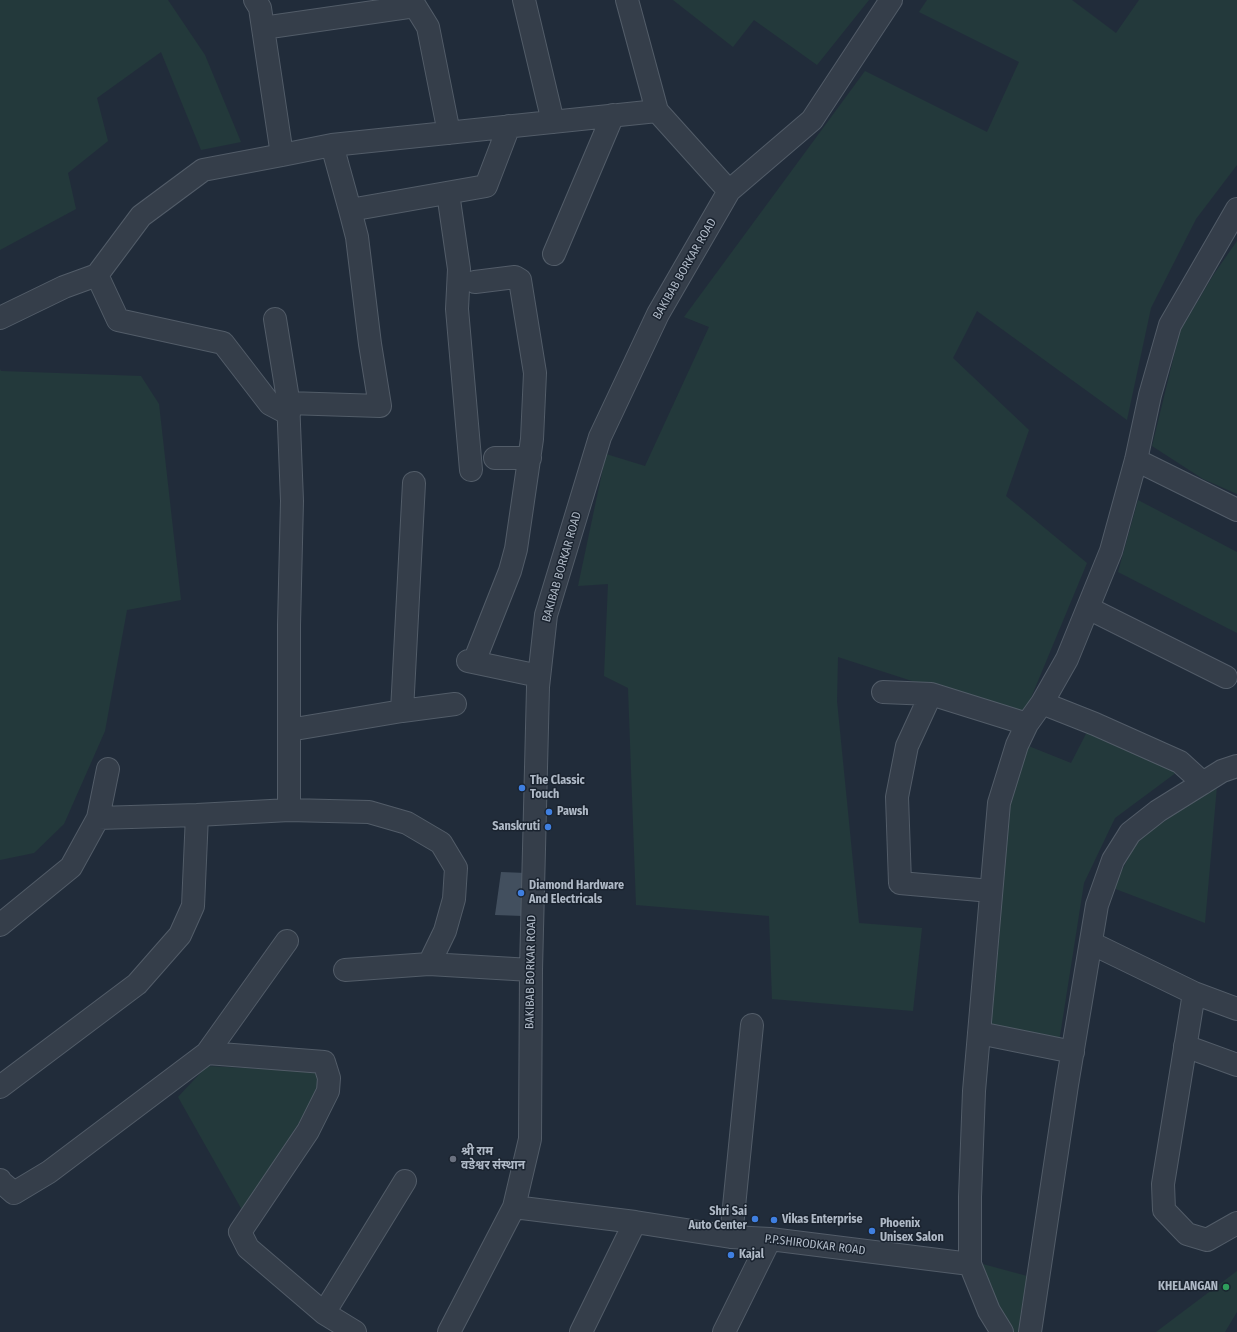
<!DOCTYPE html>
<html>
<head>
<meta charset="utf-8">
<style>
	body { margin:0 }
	canvas { display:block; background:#212c3a }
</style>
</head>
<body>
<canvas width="1237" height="1332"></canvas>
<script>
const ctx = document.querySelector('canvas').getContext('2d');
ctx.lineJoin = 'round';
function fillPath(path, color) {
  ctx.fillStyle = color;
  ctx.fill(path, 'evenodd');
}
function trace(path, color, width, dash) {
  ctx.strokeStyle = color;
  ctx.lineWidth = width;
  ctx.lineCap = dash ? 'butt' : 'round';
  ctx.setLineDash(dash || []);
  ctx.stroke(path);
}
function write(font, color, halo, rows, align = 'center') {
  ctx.font = font + ' "Fira Sans Condensed","Noto Sans Devanagari",sans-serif';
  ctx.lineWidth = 3;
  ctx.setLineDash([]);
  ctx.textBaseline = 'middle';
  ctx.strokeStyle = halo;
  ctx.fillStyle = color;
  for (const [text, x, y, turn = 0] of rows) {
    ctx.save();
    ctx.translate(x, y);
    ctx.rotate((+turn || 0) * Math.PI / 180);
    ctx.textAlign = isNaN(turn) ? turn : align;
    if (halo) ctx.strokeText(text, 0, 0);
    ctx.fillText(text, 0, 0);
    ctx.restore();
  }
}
fillPath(new Path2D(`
	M0 0H168L205 55 241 142 201 150 161 52 97 98 108 141 68 173 76 209 0 250Z
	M673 0H869L817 65 754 20 733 47Z
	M927 0H1072L1116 33 1139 0H1237V165L1196 219 1151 308 1127 420 977 311 953 358 1029 430 1006 496 1087 563 1023 717 838 657 837 701 859 923 922 928 913 1011 772 999 769 916 636 905 628 688 604 676 608 584 578 586 606 454 645 466 709 327 684 317 865 71 987 132 1019 62 919 12Z
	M1237 241V494L1203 479 1152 446 1180 331 1214 274Z
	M0 369 1 371 141 376 159 404 181 600 127 610 105 731 64 824 34 853 0 860Z
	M1138 500 1237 552V633L1118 572Z
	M1088 730 1177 772 1115 818 1084 883 1059 1042 988 1029 1003 812 1026 745 1071 763Z
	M1217 786 1205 923 1113 888 1138 839Z
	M207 1066 321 1072 323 1086 242 1210 178 1097Z
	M979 1263 1027 1276 1018 1332H1008Z
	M1237 1271V1312L1225 1332H1156Z`), '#23393b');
fillPath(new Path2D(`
	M501 872 526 873 523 916 495 915Z`), '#424f5e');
const minor = new Path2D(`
	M255 0 260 8 282 155 332 145 657 111
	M524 0 553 122
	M627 0 657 111 729 191
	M263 28 415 6 428 27 449 133
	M332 145 350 210 486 186 509 126
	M282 155 203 170 141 216 97 275 118 320 223 343 270 404 289 414
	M448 193 459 269 457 309 471 470
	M554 254 613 115
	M0 318 64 287 97 275
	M275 319 288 399 292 501 289 625V810L369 812 407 823 441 843 456 868 454 899 445 931 429 964
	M288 403 380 406 370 344 357 237 350 210
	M495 458H530
	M1136 460 1237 510
	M1088 608 1226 677
	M468 661 539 676
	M474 662 510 571 516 549 532 439 535 373 520 280 515 277 475 282
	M883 692 931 694 1027 724
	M931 694 907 746 897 797 900 883 991 891
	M1042 703 1095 724 1180 762 1203 783
	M402 711 455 704
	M289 730 402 711 414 483
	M98 818 197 815 289 810
	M0 925 71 867 98 818 108 769
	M1091 943 1194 993 1237 1009
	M345 970 429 964 531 970
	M1194 993 1163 1184 1164 1210 1187 1234 1207 1240 1237 1223
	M979 1033 1073 1052
	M1185 1046 1237 1065
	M207 1053 324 1062 329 1078 328 1091 308 1131 240 1232 248 1248 324 1313 355 1332
	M0 1087 137 984 180 935 193 906 197 815
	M0 1180 1 1182 14 1193 49 1172 207 1053 287 941
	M514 1207 635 1222 731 1237 770 1239 970 1264 989 1311 1002 1332
	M731 1237 752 1025
	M970 1264V1197L974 1091 999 803 1017 745 1027 724 1042 703 1067 659 1111 551 1136 460 1150 395 1170 325 1237 209
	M324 1313 405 1181
	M449 1332 514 1207 530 1139 531 970 538 687 546 615 600 437 658 314 729 191 812 120 891 0
	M581 1332 635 1222
	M724 1332 770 1239
	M1030 1332 1067 1085 1097 905 1113 860 1130 833 1158 811 1222 771 1237 766`);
trace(minor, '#525c68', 24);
trace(minor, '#353e4a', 22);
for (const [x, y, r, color] of [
	[522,788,4,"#3f7fe0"],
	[549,812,4,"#3f7fe0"],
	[548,827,4,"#3f7fe0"],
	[521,893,4,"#3f7fe0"],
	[453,1159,4,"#6b7280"],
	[755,1219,4,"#3f7fe0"],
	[774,1220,4,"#3f7fe0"],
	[872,1231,4,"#3f7fe0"],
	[731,1255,4,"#3f7fe0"],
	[1226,1287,4,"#2e9e5b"]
]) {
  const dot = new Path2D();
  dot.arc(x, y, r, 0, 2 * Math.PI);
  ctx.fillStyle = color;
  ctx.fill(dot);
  trace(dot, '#1a232f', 1.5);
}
write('12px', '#afb9c6', '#1a232f', [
	["BAKIBAB BORKAR ROAD",685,269,-60],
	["BAKIBAB BORKAR ROAD",562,567,-74],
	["BAKIBAB BORKAR ROAD",531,972,-89],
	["P.P.SHIRODKAR ROAD",815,1245,7]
]);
write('bold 12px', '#afb9c6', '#1a232f', [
	["The Classic",530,781],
	["Touch",530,795],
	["Pawsh",557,812],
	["Sanskruti",540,827,"right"],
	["Diamond Hardware",529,886],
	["And Electricals",529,900],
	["श्री राम",461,1152],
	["वडेश्वर संस्थान",461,1166],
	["Shri Sai",747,1212,"right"],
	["Auto Center",747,1226,"right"],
	["Vikas Enterprise",782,1220],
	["Phoenix",880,1224],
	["Unisex Salon",880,1238],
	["Kajal",739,1255],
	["KHELANGAN",1218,1287,"right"]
], 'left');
</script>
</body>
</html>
